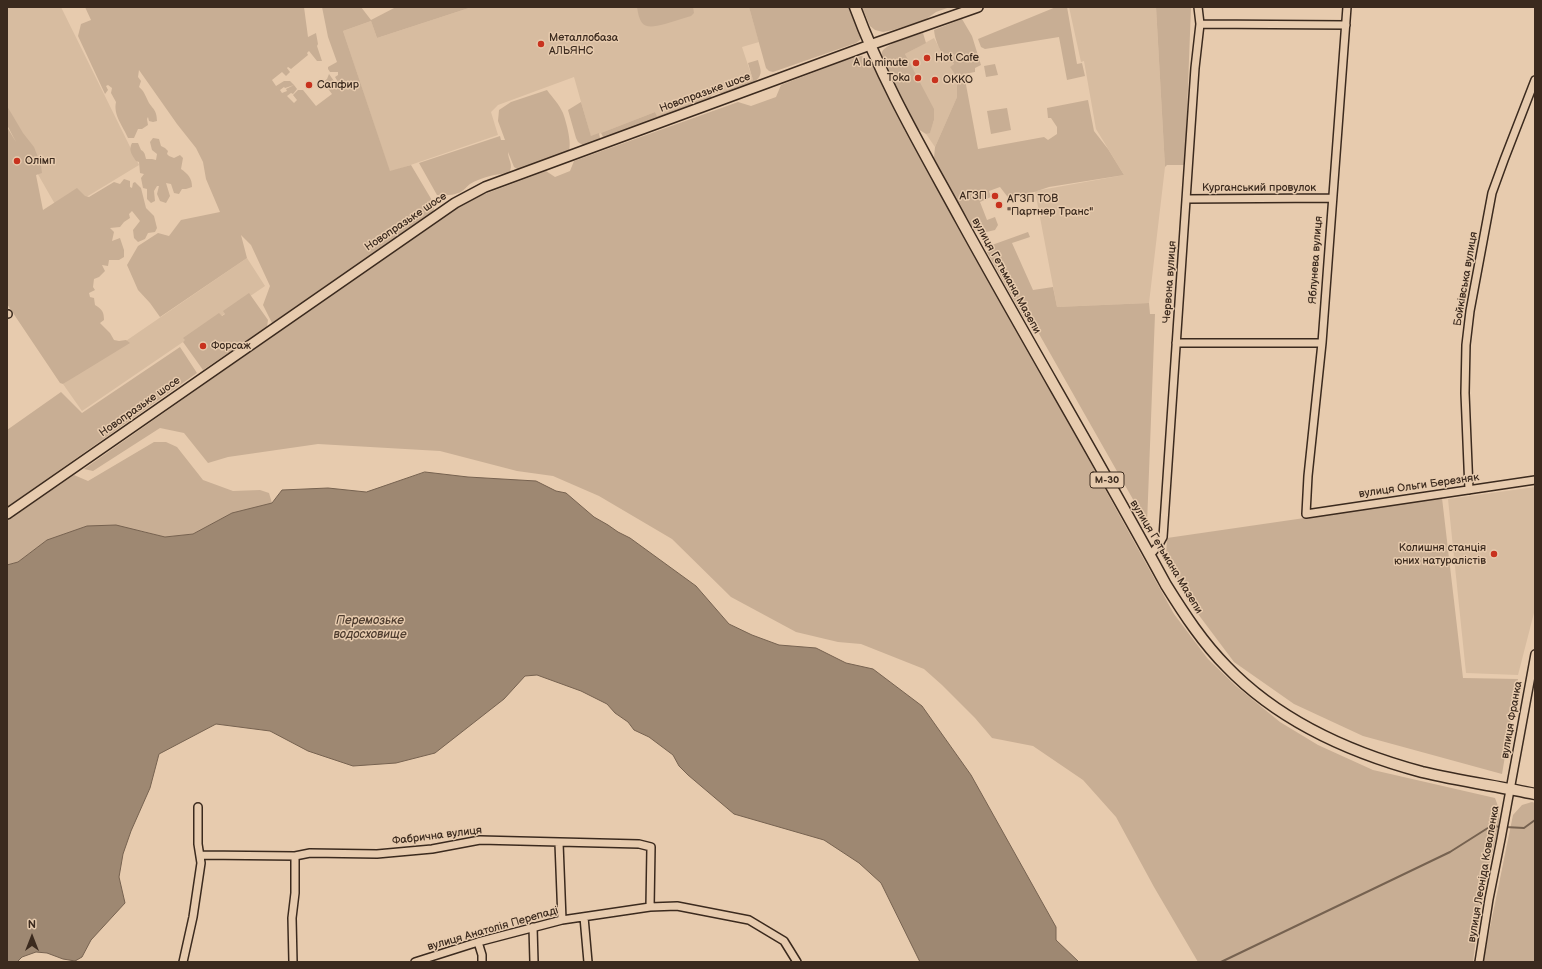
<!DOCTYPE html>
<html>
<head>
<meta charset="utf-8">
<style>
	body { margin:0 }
	#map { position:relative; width:1542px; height:969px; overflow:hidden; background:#e7cbae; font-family:"Balsamiq Sans",sans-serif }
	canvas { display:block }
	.frame { position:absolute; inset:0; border:8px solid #3b2a1e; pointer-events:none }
	.north { position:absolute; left:12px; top:917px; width:40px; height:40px; -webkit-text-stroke:3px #e7cbae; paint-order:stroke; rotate:0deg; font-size:11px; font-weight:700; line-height:16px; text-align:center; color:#3b2a1e }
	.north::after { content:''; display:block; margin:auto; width:14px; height:18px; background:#3b2a1e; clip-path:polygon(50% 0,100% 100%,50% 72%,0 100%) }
</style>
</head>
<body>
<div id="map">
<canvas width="1542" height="969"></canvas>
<div class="frame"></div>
<div class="north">N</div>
</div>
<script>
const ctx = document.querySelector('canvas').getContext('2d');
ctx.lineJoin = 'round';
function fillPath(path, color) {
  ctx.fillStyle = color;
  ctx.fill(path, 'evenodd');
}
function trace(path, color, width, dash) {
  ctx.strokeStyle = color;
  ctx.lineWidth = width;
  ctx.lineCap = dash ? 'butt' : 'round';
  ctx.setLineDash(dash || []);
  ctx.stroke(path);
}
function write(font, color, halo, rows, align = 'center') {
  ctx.font = font + ' "Balsamiq Sans",sans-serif';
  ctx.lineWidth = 3;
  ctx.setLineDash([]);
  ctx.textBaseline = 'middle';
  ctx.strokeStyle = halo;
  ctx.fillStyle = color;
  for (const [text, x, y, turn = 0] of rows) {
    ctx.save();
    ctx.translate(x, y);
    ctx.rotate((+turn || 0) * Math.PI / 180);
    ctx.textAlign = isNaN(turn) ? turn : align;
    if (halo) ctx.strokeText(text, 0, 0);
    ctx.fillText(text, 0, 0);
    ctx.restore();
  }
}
fillPath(new Path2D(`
	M7 7H61L139 165 60 213 7 120Z
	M472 7H749L759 42 742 47 753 80 657 116 655 112 591 137 574 77 498 105 491 112 498 135 390 172 343 31 371 21 377 38Z
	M1069 7H1156L1165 167 1149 303 1057 307 1035 191 1124 175 1096 129 1084 61 1081 62Z
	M934 38 944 57 948 55 954 64 951 67 957 77V97L935 147 926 134 930 132 934 120 905 54Z
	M247 258 265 286 82 411 63 384Z
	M1535 487V609L1518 675 1466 673 1448 499Z`), '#d7bca0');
fillPath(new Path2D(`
	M85 7H304L308 37 316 33 318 44 317 46 322 61H317L309 51 307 53 308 55 291 69 288 67 287 68 290 72 286 76 282 72 272 80 276 86 284 81H290L294 85 285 88 284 87 280 90 282 93 287 91 286 89 294 85 297 89 293 94 291 93 287 96 294 103 297 100 293 95 298 90H303L316 106 332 94 323 82 327 79 329 74 339 88 341 87 335 77 338 75V72H330L328 69V67L337 62 328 37 322 7H361L371 20 396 7H472L377 38 371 21 343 31 390 171 411 165 433 202 434 209 431 214 272 323 263 305 270 286 251 245 241 235 247 258 160 317 150 303 138 290 127 265 138 246 158 233 169 236 181 220 220 212 206 179 203 162 196 148 177 124 139 70 138 77 141 81 139 87C144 91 145 95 148 101 152 109 157 109 157 121L153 122 149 121 148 117 147 119 148 125 142 129H138L134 138H128C123 126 113 115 116 102L111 93 112 88 108 85 106 86 108 90 105 94 78 36 81 24 91 20Z
	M637 7H693L694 13 691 16C682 19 674 21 665 24 646 29 640 28 637 7Z
	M749 7H851L861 37 860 40 856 43 773 72 769 71 766 68Z
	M862 7H950L936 12 925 20 893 30 883 32 875 30 870 26Z
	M1056 7H1067L1077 64 1082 63 1085 76 1067 80 1059 37 985 49 981 47 978 39Z
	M1156 7H1191L1185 165H1167L1165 167Z
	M962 19 972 36 981 65 975 68V72L964 74 978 149 1044 137 1048 140 1057 134V127L1051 118H1048L1047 108 1088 100 1094 131 1108 149 1124 175 1049 187 1010 200 1000 187 989 191 991 197 980 202 987 220 995 217 998 225 995 230 982 233 975 230 963 215 934 158 935 147 957 97V77L950 67 954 64 948 55 944 57C939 48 935 40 934 30Z
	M923 33 926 43 905 54 934 109V120L930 133 926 134 918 129 883 59C882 57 882 54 882 52 886 43 914 36 923 33Z
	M861 56 867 58 870 61 919 156 938 187 1174 614 1208 659 1236 686 1280 722 1318 745 1373 770 1495 798 1499 809V826L1481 897 1473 962H1198L1154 887 1116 817 1083 780 1033 746 992 738 975 718 942 685 924 669 861 644 838 642 796 632 731 597 672 539 599 496 553 476 517 471 440 451 318 444 228 457 208 463 184 433 160 428 93 471 84 469 442 217 469 200 546 171 555 177 570 171 574 161 738 102 751 106 776 97 781 85 846 60Z
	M758 60C759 65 762 71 760 75 757 85 728 95 719 93L753 80 748 63Z
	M995 64 998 75 986 77 984 66Z
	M547 90C552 97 559 104 563 113 566 121 573 146 568 152L520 171 514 167 508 152C508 160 514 165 509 173 496 174 482 177 470 184 466 187 463 192 458 193 452 196 444 195 437 195L419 163 500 136 501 140H505L498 121 499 110 511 102Z
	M712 95 710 100 604 139 601 133 655 112 657 116Z
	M581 102 591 136 599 133 600 138 599 140 584 146 578 142 576 138 568 110Z
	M7 106 23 133 34 147 41 165 42 173 36 175 43 210 77 188 85 196 89 197 114 182 120 184 124 179 130 181V187L132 188 133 183 135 182 141 188 146 208 154 216 157 228 155 232 148 233 145 239 138 242 134 238 133 230 140 221 132 211 129 214 130 218 124 222 120 227 110 228 114 232 112 241 120 238 124 250V257L119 260H109L108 266 102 265 105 271 99 277 94 279 93 287 95 290 89 293 90 297 94 298 95 305C102 309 104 312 104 320L100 323 110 333 114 340 119 341 126 340 130 343 63 384 60 383 7 304V127L16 142 7 125Z
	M1007 108 1011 130 991 134 987 111Z
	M153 138 159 139 161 146 165 148 168 151 167 154 169 156 174 158 180 155 183 158 181 169C188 174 192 178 192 187L186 189H182L179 194 174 193 171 184 166 183 170 196 166 203 160 201 157 194 159 186H157L154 191 155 201 151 203 147 199V189L143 188 141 178 144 174 140 173 139 162 136 161C132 155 128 150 132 143H138L141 150C145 152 145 155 146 159H152L156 160 157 154 152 150 150 142Z
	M1028 232 1030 237 1012 243 1033 290 1053 287 1057 307 1149 303 1150 314H1155L1147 524 1030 318H1024L987 252 992 245Z
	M249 293 268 320 267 327 203 370 183 342 185 340 183 338 219 313 222 316 225 314 223 311Z
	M180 347 197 373 7 507V430L61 392 82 413Z
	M154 442H166L177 447 203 480 233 491 260 490 269 493 272 503 232 513 193 534 165 537 142 531 87 526 47 540 18 562 7 565V521L74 475 88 481Z
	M1442 498 1463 678 1518 679 1502 774 1363 736 1294 704 1234 662 1186 598 1166 556 1167 538Z
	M1532 802 1535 803V962H1483L1513 815 1522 805Z`), '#c8ae94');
const water = new Path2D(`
	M425 472 468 477 536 481 556 491 566 493 594 517 608 525 618 532 630 538 696 586 729 624 752 635 779 645 816 648 846 663 873 669 922 706 971 775 1056 927V940L1079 962H920L881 883 859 863 824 840 734 814 688 775 679 766 673 755 649 737 634 730 628 722 615 713 607 704 581 691 537 675 525 676 504 699 435 753 396 763 353 766 308 751 270 731 216 724 159 754 150 788 131 831 123 854 119 877 125 903 91 940 82 957 75 961 63 959 47 953 36 952 22 957 17 962H7V565L18 562 47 540 87 526 116 525 165 537 193 534 232 513 272 503 282 490 328 488 366 492Z`);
fillPath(water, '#9e8872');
trace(water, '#766250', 1);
trace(new Path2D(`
	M1505 827 1524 828 1535 820
	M1221 962 1450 852 1491 826 1501 827`), '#766250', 2);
const minor = new Path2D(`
	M1347 7 1322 343 1308 476 1306 514 1535 480
	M1200 24 1346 25
	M1186 199 1332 198
	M7 314H8
	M1176 343H1322
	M1469 490 1465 393 1466 345 1470 311 1492 193 1504 160 1535 80
	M1150 555 1158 546 1163 537 1195 68 1200 24 1198 7
	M559 843 562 920
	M200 855 295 856 310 853 377 854 432 849 480 840 639 844 651 847 650 907
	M584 917 588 962
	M533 927 534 962
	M478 942 482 955V962
	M183 962 193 917 201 863 198 844V807
	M293 962 292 918 295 893V856
	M415 962 478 942 562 920 650 907 677 906 749 920 784 941 797 962
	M1479 962 1489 899 1501 839 1535 654`);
const major = new Path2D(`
	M7 514 455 203 485 187 870 45 978 7`);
const highway = new Path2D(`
	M855 7C883 83 924 152 962 222 1029 344 1100 463 1166 585 1184 614 1203 643 1227 667 1279 721 1351 753 1422 772 1459 781 1497 786 1535 794`);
trace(minor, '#3b2a1e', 10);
trace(major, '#3b2a1e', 12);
trace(highway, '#3b2a1e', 13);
trace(minor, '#e7cbae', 7);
trace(major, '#e7cbae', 9);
trace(highway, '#e7cbae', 10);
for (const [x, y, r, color] of [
	[541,44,4,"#c8321e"],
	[927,58,4,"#c8321e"],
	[916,63,4,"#c8321e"],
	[918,78,4,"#c8321e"],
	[935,80,4,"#c8321e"],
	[309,85,4,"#c8321e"],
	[17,161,4,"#c8321e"],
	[995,196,4,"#c8321e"],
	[999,205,4,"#c8321e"],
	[203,346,4,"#c8321e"],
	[1494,554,4,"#c8321e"]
]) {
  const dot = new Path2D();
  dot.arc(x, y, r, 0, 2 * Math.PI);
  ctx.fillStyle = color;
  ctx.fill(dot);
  trace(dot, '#e7cbae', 1.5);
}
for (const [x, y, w] of [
	[1107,480,34]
]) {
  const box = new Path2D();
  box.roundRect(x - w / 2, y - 8, w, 16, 3);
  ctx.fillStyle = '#e7cbae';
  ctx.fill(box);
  trace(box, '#3b2a1e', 1);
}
write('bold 10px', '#3b2a1e', null, [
	["М-30",1107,480]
]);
write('11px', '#3b2a1e', '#e7cbae', [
	["Металлобаза",549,38],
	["АЛЬЯНС",549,51],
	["Hot Cafe",935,58],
	["A la minute",908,63,"right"],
	["Toka",910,78,"right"],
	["ОККО",943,80],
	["Сапфир",317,85],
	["Олімп",25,161],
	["АГЗП",987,196,"right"],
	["АГЗП ТОВ",1007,199],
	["\"Партнер Транс\"",1007,212],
	["Форсаж",211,346],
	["Колишня станція",1486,548,"right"],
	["юних натуралістів",1486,561,"right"]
], 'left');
write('11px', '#3b2a1e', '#e7cbae', [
	["Новопразьке шосе",705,93,-20],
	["Курганський провулок",1259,188],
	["Новопразьке шосе",406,222,-34],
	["Яблунева вулиця",1316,260,-86],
	["вулиця Гетьмана Мазепи",1006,276,61],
	["Бойківська вулиця",1466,279,-80],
	["Червона вулиця",1170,282,-86],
	["Новопразьке шосе",140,407,-35],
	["вулиця Ольги Березняк",1419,486,-8],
	["вулиця Гетьмана Мазепи",1166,557,59],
	["вулиця Франка",1512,720,-80],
	["Фабрична вулиця",437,836,-7],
	["вулиця Леоніда Коваленка",1484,874,-80],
	["вулиця Анатолія Перепаді",493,929,-16]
]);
write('italic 12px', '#4f3d2f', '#e7cbae', [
	["Перемозьке",370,621],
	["водосховище",370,635]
]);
</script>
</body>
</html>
